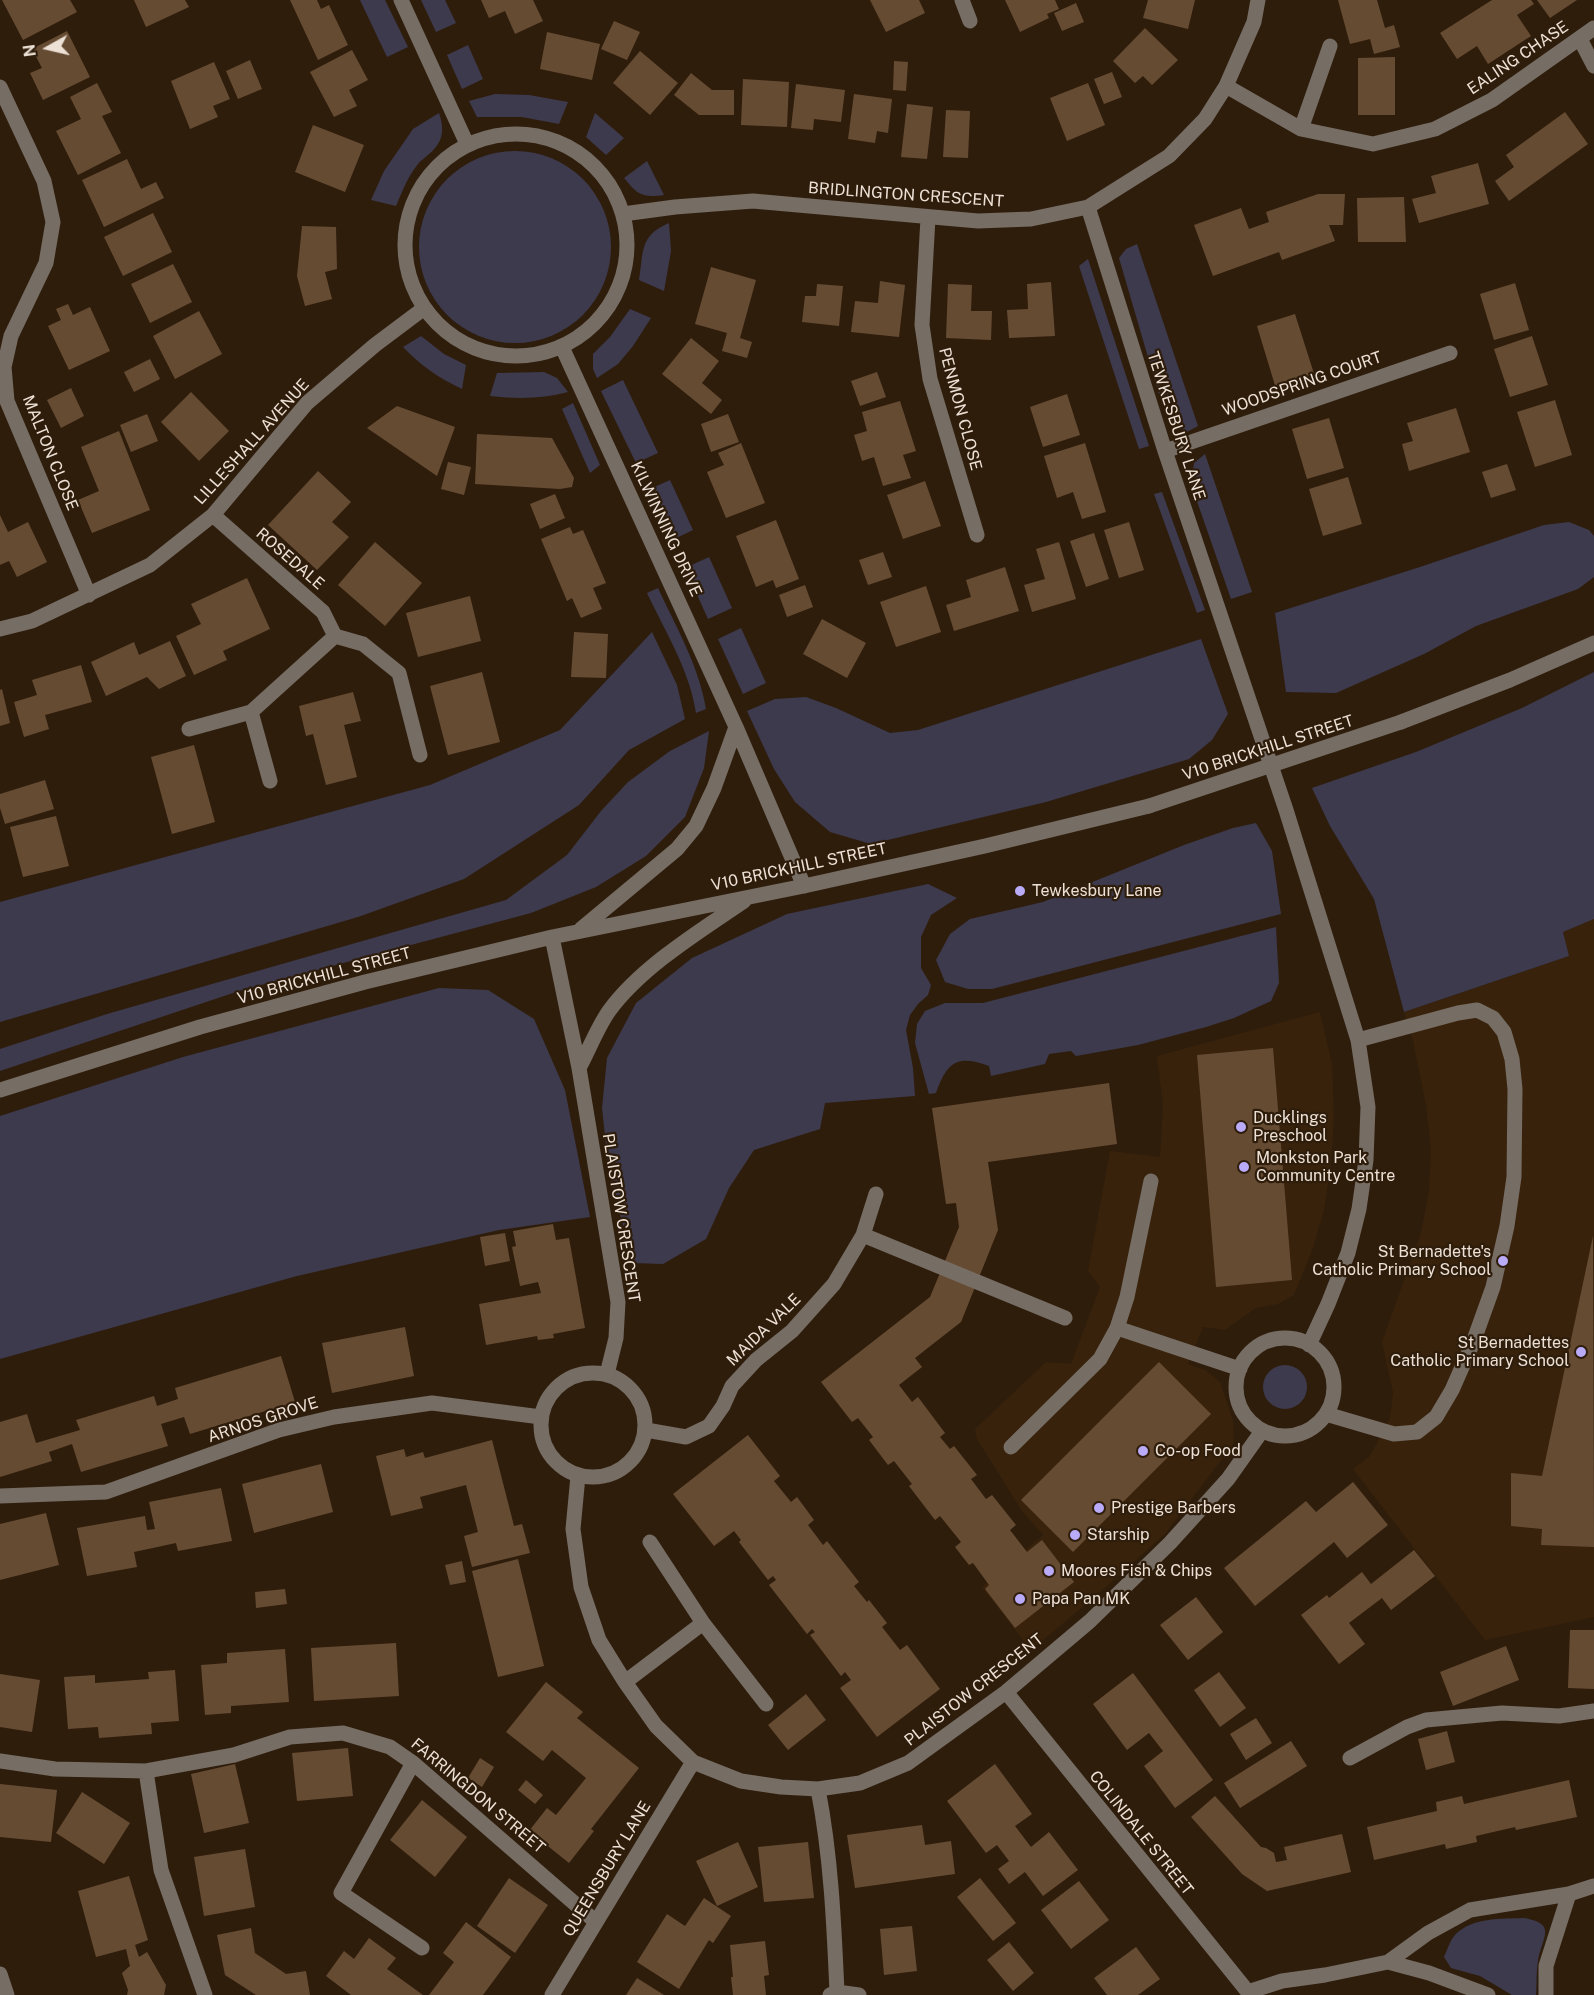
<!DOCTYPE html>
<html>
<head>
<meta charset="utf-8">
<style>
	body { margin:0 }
	#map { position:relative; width:1594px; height:1995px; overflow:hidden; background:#2f1d0c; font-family:"Public Sans",sans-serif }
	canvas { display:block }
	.north { position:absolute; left:18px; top:18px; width:60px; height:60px; -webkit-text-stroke:4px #2f1d0c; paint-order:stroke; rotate:262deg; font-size:16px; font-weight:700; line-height:24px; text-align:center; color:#ede1d6 }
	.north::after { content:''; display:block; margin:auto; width:21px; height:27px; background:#ede1d6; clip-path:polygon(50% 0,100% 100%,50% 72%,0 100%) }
</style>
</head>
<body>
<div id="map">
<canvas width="1594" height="1995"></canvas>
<div class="north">N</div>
</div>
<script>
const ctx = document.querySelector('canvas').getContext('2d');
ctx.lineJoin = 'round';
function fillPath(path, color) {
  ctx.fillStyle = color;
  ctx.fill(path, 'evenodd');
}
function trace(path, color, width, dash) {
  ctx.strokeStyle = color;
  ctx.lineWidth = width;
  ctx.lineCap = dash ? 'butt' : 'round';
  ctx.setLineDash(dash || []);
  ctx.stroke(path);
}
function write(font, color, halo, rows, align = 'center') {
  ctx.font = font + ' "Public Sans",sans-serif';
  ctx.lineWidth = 4.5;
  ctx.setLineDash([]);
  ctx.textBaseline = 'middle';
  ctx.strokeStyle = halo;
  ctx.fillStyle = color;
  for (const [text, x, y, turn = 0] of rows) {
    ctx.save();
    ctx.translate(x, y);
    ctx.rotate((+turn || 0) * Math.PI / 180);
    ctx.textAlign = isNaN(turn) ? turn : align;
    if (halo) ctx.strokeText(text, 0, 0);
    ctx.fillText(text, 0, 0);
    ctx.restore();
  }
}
fillPath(new Path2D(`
	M1594 919V1617L1485 1640 1353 1469 1370 1456 1390 1418 1393 1392 1382 1342 1421 1233 1429 1191 1431 1150 1426 1105 1413 1041 1404 1012 1569 956 1563 932Z
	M1320 1012 1332 1064 1334 1118 1331 1164 1324 1210 1312 1251 1294 1295 1278 1304 1256 1308 1225 1330 1203 1327 1188 1364 1205 1370 1220 1382 1233 1420 1234 1443 1165 1534 1097 1595 1031 1650 982 1587 1043 1535 1022 1511 977 1439 975 1429 1046 1362 1071 1364 1100 1287 1088 1271 1110 1151 1160 1157 1163 1106 1157 1056Z`), '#38220b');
fillPath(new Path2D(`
	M360 0H385L408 47 387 57Z
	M421 0H445L456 23 436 32Z
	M468 45 483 79 462 89 447 55Z
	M495 94 529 95 568 102 559 124 522 117H477L469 101Z
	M439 113C445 130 443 143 428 155 425 158 421 160 418 164 408 176 402 192 396 206L371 200 384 171 413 129Z
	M595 113 624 138 606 155 586 137Z
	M419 247a96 96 0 1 1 192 0a96 96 0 1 1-192 0Z
	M647 161 664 195C642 198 638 195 624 178Z
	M669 223 671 251 664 291 639 280C644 251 639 236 669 223Z
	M1137 244 1198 426 1185 433 1160 398 1119 258 1126 249Z
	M1088 259 1149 446 1139 449 1079 266Z
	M630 309 651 318 633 346 618 364 597 378 593 369V354L610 337Z
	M421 336 444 354 466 365 462 389C439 378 421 366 403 347Z
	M544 372 557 378 568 392C542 399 518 399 490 396L497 373Z
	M623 380 658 453 636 463 601 391Z
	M573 403 600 465 590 473 562 409Z
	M1205 454 1252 592 1231 599 1191 484 1194 463Z
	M670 480 693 530 672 540 648 490Z
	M1162 492 1205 610 1197 613 1154 494Z
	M1569 522 1589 530 1594 536V577L1578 589 1476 626 1424 654 1336 693 1286 692 1275 613 1420 567 1544 525Z
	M709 557 732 608 708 619 685 568Z
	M658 588C676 627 699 666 706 709L696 713C690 671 665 631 647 593Z
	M741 628 766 683 743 694 718 639Z
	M652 632 677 685 685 719 629 750 579 805 464 879 358 917 0 1022V902L430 785 560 730Z
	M1201 639 1228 714 1212 740 1189 759 1046 802 871 844 830 832 795 802 774 769 747 711 775 699 806 697 836 708 890 733 918 730Z
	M1594 672V919L1563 932 1569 956 1404 1012 1374 899 1330 826 1312 788 1416 752 1522 708Z
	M709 731 704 768 685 817 646 856 596 887 531 913 242 990 0 1071V1049L107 1014 506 900 567 855 601 811 628 782 670 751Z
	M1256 823 1272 851 1281 914 992 989H968L945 982 936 960 950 934 970 919 1043 902 1184 845 1233 828Z
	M928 884 957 898 931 915 921 937V968L931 985 928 995 918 1004 910 1015 906 1030 913 1068 915 1096 825 1103 820 1129 754 1150 729 1188 706 1239 663 1264 633 1263 609 1173 602 1108 607 1058 636 1003 692 958 787 914Z
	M1276 927 1279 983 1271 1001 1234 1018 1206 1027 1138 1045 1076 1056 1071 1051 1049 1054 1045 1064 991 1076 989 1066C957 1054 947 1062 936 1093L929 1094 915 1043 917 1024 925 1011 945 1003H983Z
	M439 988 488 990 534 1019 565 1090 590 1217 499 1230 297 1276 0 1359V1116L183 1057Z
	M1263 1387a22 22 0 1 1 44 0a22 22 0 1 1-44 0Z
	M1524 1918C1558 1924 1542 1937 1538 1961 1536 1972 1537 1984 1536 1995H1512L1480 1976 1451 1968 1444 1957C1447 1951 1450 1940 1455 1935 1472 1917 1501 1919 1524 1918Z`), '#3d3a4e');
fillPath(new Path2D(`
	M2 0H70L77 12 23 40Z
	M134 0H185L189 7 146 27Z
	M290 0H317L321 9 329 5 348 45 318 60Z
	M481 0H533L543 21 515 34 505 11 489 18Z
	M870 0H919L925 13 886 32Z
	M1005 0H1055L1059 9 1047 14 1049 18 1020 32Z
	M1148 0H1195L1188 29 1143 18Z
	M1338 0H1377L1385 28 1394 25 1400 47 1374 54 1370 39 1350 44Z
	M1492 0H1531L1534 4 1517 15 1531 36 1488 64 1477 46 1457 59 1440 33Z
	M1537 0H1577L1550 18Z
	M1076 3 1084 22 1062 31 1054 13Z
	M614 21 640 32 627 60 601 49Z
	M1145 28 1178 60 1152 85 1143 76 1135 83 1113 61Z
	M67 31 90 77 43 100 30 73 42 68 32 49Z
	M547 32 600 44 592 80 540 69Z
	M352 50 368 80 349 90 357 106 334 117 310 72Z
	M640 51 678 83 650 115 613 83Z
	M1395 57V115H1358V58Z
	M250 60 262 89 238 99 226 71Z
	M894 61 908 62 906 91 893 90Z
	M214 62 230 99 213 106 218 117 190 129 171 81Z
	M1112 72 1122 97 1104 104 1094 79Z
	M691 73 712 90H734V115H699L674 95Z
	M743 79 789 82 787 127 741 125Z
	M97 83 112 112 102 116 121 153 78 175 56 131 81 119 70 97Z
	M1088 83 1105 125 1067 141 1050 98Z
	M796 84 845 90 841 122 814 119 813 130 791 128Z
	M854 94 892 99 888 133 877 131 875 143 848 139Z
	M907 104 933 107 927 159 901 157Z
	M946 110 970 111 968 158 943 157Z
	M1565 112 1588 144 1509 201 1495 181 1514 167 1506 155Z
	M313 125 364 145 345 192 295 172Z
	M127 159 141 189 156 182 164 198 104 227 82 180Z
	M1478 163 1489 204 1419 223 1412 199 1436 193 1431 176Z
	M1318 194H1345L1343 225H1329L1335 241 1282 260 1279 252 1213 276 1194 225 1241 208 1249 229 1269 222 1266 212Z
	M1404 197 1406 242H1358L1357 198Z
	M153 213 172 252 123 276 104 237Z
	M302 226 336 227 337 269 325 272 332 299 305 306 297 276Z
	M173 264 192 302 150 323 131 284Z
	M711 267 756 280 740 338 752 342 747 358 722 351 727 333 695 324Z
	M880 281 905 285 899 337 851 332 855 301 878 303Z
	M1051 282 1055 336 1009 338 1007 310 1028 309 1027 284Z
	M1515 283 1529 330 1494 340 1480 294Z
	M817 284 843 286 839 326 802 322 805 296H816Z
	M948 284 972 285 971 311H992L991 340 946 338Z
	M68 304 73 315 90 307 110 351 69 370 48 326 61 320 56 309Z
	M199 311 222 354 175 379 153 336Z
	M1295 314 1316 380 1277 392 1257 326Z
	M1532 336 1548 385 1510 397 1494 349Z
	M691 338 719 361 702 383 722 400 711 414 662 374Z
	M150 359 160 379 134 392 124 372Z
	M877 372 886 397 860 406 851 381Z
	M71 388 84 416 61 428 47 400Z
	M191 392 229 431 199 461 161 422Z
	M1067 394 1080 435 1043 447 1030 407Z
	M1555 400 1572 455 1535 467 1517 412Z
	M900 401 916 451 903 455 911 478 883 486 874 457 862 461 854 435 867 431 862 412Z
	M397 406 455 427 437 476 367 428Z
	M1456 408 1470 452 1409 471 1402 444 1413 441 1407 423Z
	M147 414 158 441 131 452 120 425Z
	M728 414 739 442 711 452 701 424Z
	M1329 418 1344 468 1307 479 1292 429Z
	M119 431 150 510 92 533 78 500 99 491 81 447Z
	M477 434 552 438 574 478 572 487 560 489 475 484Z
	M741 443 765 503 726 518 707 472 724 465 718 453Z
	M1085 443 1106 512 1082 519 1073 492 1057 498 1044 456Z
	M448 462 471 467 464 495 441 489Z
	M1507 464 1516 490 1491 498 1482 472Z
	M318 471 351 502 332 522 349 537 317 570 268 525Z
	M1348 477 1362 524 1323 536 1309 489Z
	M925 481 941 526 903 539 887 495Z
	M555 494 565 518 540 529 530 504Z
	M0 515 8 532 28 522 47 562 17 577 9 561 0 565Z
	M776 520 799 579 776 588 773 580 756 587 736 536Z
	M1129 522 1144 570 1119 578 1104 530Z
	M570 527 573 534 583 530 606 583 593 588 602 609 581 618 572 598 567 601 541 539Z
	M1094 533 1109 579 1086 587 1070 541Z
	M375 542 422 583 385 626 338 585Z
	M1059 542 1076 599 1032 612 1024 585 1045 579 1036 549Z
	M883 552 892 577 868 585 859 560Z
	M1005 567 1019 611 954 631 946 605 971 597 966 580Z
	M247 578 270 629 223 651 227 660 194 675 176 636 201 624 191 604Z
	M805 585 813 607 787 617 779 595Z
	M926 586 941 632 896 647 880 602Z
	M470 596 481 641 418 657 406 613Z
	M822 619 866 643 847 678 803 654Z
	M574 632 608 634 606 678 571 677Z
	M170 641 186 676 159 689 147 677 106 696 91 662 134 642 139 655Z
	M81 665 92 702 45 715 49 729 24 737 14 702 37 695 32 680Z
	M482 672 500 742 448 755 430 686Z
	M2 689 10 723 0 726V690Z
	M353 692 361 721 344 725 357 777 326 785 313 734 306 736 299 706Z
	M194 745 215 822 172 834 151 757Z
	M45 780 54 809 5 824 0 808V794Z
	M56 816 69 866 23 877 10 827Z
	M1273 1048 1292 1280 1216 1287 1197 1055Z
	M1109 1083 1117 1144 988 1162 998 1230 961 1322 915 1358 922 1367 899 1385 912 1402 918 1397 945 1433 940 1437 950 1449 954 1446 977 1475 971 1479 986 1499 992 1495 1016 1525 1010 1530 1027 1552 1042 1540 1074 1582 1015 1628 985 1589 989 1585 973 1563 969 1565 955 1547 961 1542 940 1516 935 1520 909 1486 912 1484 894 1461 888 1465 869 1440 873 1437 858 1418 852 1422 821 1382 930 1297 959 1227 956 1203 946 1204 932 1108Z
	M553 1224 556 1240 569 1238 585 1328 553 1334 554 1338 538 1340 537 1336 486 1345 479 1304 541 1293 538 1282 520 1286 512 1247 516 1246 513 1231Z
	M505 1233 510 1261 485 1266 480 1237Z
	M1593 1236 1594 1547 1541 1545 1542 1529 1511 1526V1473L1542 1476Z
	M405 1327 414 1376 332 1393 322 1343Z
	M281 1356 295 1402 190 1434 184 1417 161 1424 168 1446 81 1472 72 1444 49 1452 52 1461 0 1477V1422L27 1414 36 1443 80 1430 76 1420 154 1396 157 1406 178 1399 175 1388Z
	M1159 1362 1211 1414 1073 1552 1021 1500Z
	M748 1435 780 1476 774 1481 791 1502 797 1497 814 1520 808 1525 823 1545 827 1541 859 1582 854 1586 867 1602 869 1600 887 1623 882 1627 900 1650 907 1645 940 1689 877 1737 840 1688 851 1680 845 1672 841 1676 810 1635 815 1632 812 1629 807 1634 769 1585 776 1580 773 1576 768 1580 739 1542 741 1540 734 1531 714 1546 673 1494Z
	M492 1440 514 1526 522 1524 530 1553 472 1567 464 1536 478 1532 466 1485 420 1497 423 1508 391 1516 376 1456 404 1449 406 1457 423 1452 425 1458Z
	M321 1464 333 1512 254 1533 242 1484Z
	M1353 1482 1388 1525 1347 1558 1334 1542 1255 1606 1224 1568 1306 1501 1316 1512Z
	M221 1488 232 1541 178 1551 176 1543 134 1552 137 1567 87 1576 77 1528 145 1516 147 1530 155 1529 149 1502Z
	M46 1513 59 1565 0 1580V1524Z
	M1414 1550 1435 1576 1391 1610 1382 1598 1349 1623 1365 1644 1339 1664 1301 1615 1327 1595 1329 1598 1362 1572 1371 1584Z
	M518 1559 544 1666 498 1677 472 1571Z
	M462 1561 466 1582 450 1585 445 1565Z
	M285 1589 287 1604 256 1608 255 1592Z
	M1196 1597 1223 1632 1188 1660 1160 1625Z
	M1570 1630H1594V1689L1568 1688Z
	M396 1643 399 1696 314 1701 311 1648Z
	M1506 1646 1519 1680 1453 1706 1440 1672Z
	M285 1649 289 1702 231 1706V1713L205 1715 201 1665 227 1663V1653Z
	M175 1670 179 1721 151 1723 152 1734 99 1738 98 1727 68 1729 64 1677 95 1675V1683L149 1679 148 1672Z
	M1219 1672 1246 1708 1220 1727 1194 1690Z
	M1133 1673 1213 1780 1175 1808 1144 1766 1163 1751 1149 1733 1127 1750 1093 1704Z
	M0 1674 40 1680 32 1732 0 1727Z
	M546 1682 583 1712 577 1718 639 1768 591 1829 594 1831 569 1863 529 1831 547 1808 556 1815 586 1778 552 1750 543 1761 506 1732Z
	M806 1694 826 1720 788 1750 768 1725Z
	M1256 1718 1272 1743 1246 1760 1230 1734Z
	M1447 1731 1455 1762 1426 1770 1418 1739Z
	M1291 1741 1307 1766 1240 1808 1224 1783Z
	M348 1748 353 1796 297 1801 292 1753Z
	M480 1758 494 1767 482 1787 468 1778Z
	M235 1764 249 1823 204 1833 191 1774Z
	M995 1764 1032 1814 1015 1826 1031 1847 1049 1832 1078 1870 1043 1896 1025 1872 1009 1884 998 1869 1009 1861 997 1845 986 1853 947 1801Z
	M526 1780 543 1795 535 1804 518 1790Z
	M1569 1780 1577 1817 1516 1830 1515 1827 1476 1836 1477 1842 1446 1849 1445 1844 1374 1860 1367 1827 1437 1811 1436 1802 1462 1796 1464 1804Z
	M0 1784 57 1790 51 1842 0 1837Z
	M82 1792 130 1823 104 1864 56 1833Z
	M1215 1796 1261 1847 1266 1848 1274 1853 1276 1862 1287 1860 1284 1847 1342 1834 1351 1872 1267 1891 1242 1874 1191 1817Z
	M422 1800 467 1837 435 1877 390 1840Z
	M922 1825 925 1845 951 1841 955 1874 855 1888 847 1835Z
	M738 1842 758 1887 717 1906 696 1861Z
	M808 1842 814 1898 764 1902 758 1847Z
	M245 1849 255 1907 204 1916 194 1857Z
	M129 1876 148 1940 135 1945 139 1957 147 1952 166 1985 164 1995H127L128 1990 122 1973 130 1966 126 1949 96 1957 78 1891Z
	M509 1878 548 1905 515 1953 477 1926Z
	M980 1878 1016 1923 993 1941 957 1897Z
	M1079 1881 1109 1920 1071 1949 1041 1910Z
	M704 1898 731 1916 713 1943 709 1940 679 1989 637 1962 667 1914 685 1926Z
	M466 1922 511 1957 483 1995H429L454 1962 443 1953Z
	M912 1926 917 1971 884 1975 880 1929Z
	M251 1928 255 1953 286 1974 306 1971 310 1995H256L225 1975 217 1935Z
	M369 1938 396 1958 387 1969 423 1995H351L326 1976 344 1951 354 1959Z
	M765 1941 769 1975 764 1976 766 1995H733L731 1977H733L730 1945Z
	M1009 1942 1034 1973 1013 1991 987 1960Z
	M1136 1947 1160 1979 1138 1995H1107L1094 1978Z
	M637 1978 664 1995H626Z`), '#664b33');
trace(new Path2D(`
	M401 0 467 144
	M962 0 970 21
	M1580 39 1594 66
	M1226 86 1301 129 1373 144 1435 129 1492 100 1594 28
	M0 87 44 181 53 222 46 263 11 336 4 367 7 401 89 595
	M1301 129 1330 46
	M405 245a111 111 0 1 1 222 0a111 111 0 1 1-222 0Z
	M1088 207 1165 451 1286 810 1358 1040 1368 1107 1366 1160 1359 1209 1348 1253 1328 1304 1309 1345
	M623 214 675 207 753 201 978 221 1031 219 1088 207 1169 156 1205 119 1226 86 1254 22 1258 0
	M928 218 922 325 930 379 977 535
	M562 347 736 727 804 886
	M1165 451 1450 353
	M213 515 323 612 335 636 363 644 399 673 420 755
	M0 629 32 621 150 565 213 515 307 403 375 345 423 309
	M251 712 270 781
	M1401 722 1510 680 1594 643
	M189 729 251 712 335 636
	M581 929 677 849 696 826 714 788 736 727
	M552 937 579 1068 618 1302 616 1338 607 1374
	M579 1068C589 1050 597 1028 609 1011 641 967 700 931 744 901
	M0 1090 200 1027 365 982 552 937 804 886 985 846 1149 806
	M863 1235 1065 1318
	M1117 1328 1127 1297 1151 1181
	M1236 1387a49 49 0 1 1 98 0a49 49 0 1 1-98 0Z
	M541 1425a52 52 0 1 1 104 0a52 52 0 1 1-104 0Z
	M1326 1414 1394 1434 1417 1432 1436 1417 1452 1390 1474 1340 1493 1287 1507 1226 1514 1177 1515 1089 1512 1059 1504 1032 1493 1018 1477 1010 1458 1013 1358 1040
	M646 1430 686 1437 709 1426 723 1406 732 1386 756 1360 792 1331 834 1284 863 1235 876 1194
	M1011 1447 1100 1359 1117 1328 1240 1369
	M578 1476 573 1529 581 1587 599 1640 625 1682 656 1726 693 1762 741 1781 781 1787 818 1789 860 1783 908 1763 1006 1692 1090 1621 1170 1543 1228 1479 1262 1431
	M0 1496 106 1492 279 1430 334 1417 432 1403 541 1417
	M650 1542 703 1623 766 1704
	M625 1682 703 1623
	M1006 1692 1248 1992
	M1350 1758 1407 1727 1426 1720 1502 1713 1559 1716 1594 1711
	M0 1761 55 1769 146 1771 234 1755 290 1737 343 1733 390 1747 413 1763 596 1922
	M413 1763 341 1893 422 1948
	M146 1771 161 1870 205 1995
	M818 1789C831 1856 834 1924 837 1992
	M1388 1962 1429 1973 1488 1995
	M0 1974 7 1995
	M1248 1992 1282 1981 1325 1975 1388 1962 1428 1933 1470 1910 1569 1894 1594 1886
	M552 1995 693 1762
	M830 1995 837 1992 859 1995
	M1546 1995V1966L1569 1894`), '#766d64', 15);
trace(new Path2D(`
	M1149 806 1401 722`), '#766d64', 15);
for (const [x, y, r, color] of [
	[1020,891,6,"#b9abf7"],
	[1241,1127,6,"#b9abf7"],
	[1244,1167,6,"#b9abf7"],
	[1503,1261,6,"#b9abf7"],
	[1581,1352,6,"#b9abf7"],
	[1143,1451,6,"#b9abf7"],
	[1099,1508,6,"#b9abf7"],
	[1075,1535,6,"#b9abf7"],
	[1049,1571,6,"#b9abf7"],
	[1020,1599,6,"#b9abf7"]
]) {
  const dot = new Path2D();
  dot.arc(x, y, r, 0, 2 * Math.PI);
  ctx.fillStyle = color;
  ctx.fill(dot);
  trace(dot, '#2f1d0c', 2);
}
write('16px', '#ede1d6', '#2f1d0c', [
	["EALING CHASE",1518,58,-34],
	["BRIDLINGTON CRESCENT",906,195,4],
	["WOODSPRING COURT",1302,384,-19],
	["PENMON CLOSE",960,409,75],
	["TEWKESBURY LANE",1176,426,72],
	["LILLESHALL AVENUE",252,442,-48],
	["MALTON CLOSE",50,453,68],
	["KILWINNING DRIVE",666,529,65],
	["ROSEDALE",290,559,41],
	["V10 BRICKHILL STREET",1268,748,-18],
	["V10 BRICKHILL STREET",799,867,-12],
	["V10 BRICKHILL STREET",324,976,-15],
	["PLAISTOW CRESCENT",621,1218,81],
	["MAIDA VALE",764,1330,-44],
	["ARNOS GROVE",263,1420,-18],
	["PLAISTOW CRESCENT",974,1690,-38],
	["FARRINGDON STREET",478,1796,40],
	["COLINDALE STREET",1141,1833,51],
	["QUEENSBURY LANE",607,1869,-59]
]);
write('16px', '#ede1d6', '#2f1d0c', [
	["Tewkesbury Lane",1032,891],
	["Ducklings",1253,1118],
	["Preschool",1253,1136],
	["Monkston Park",1256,1158],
	["Community Centre",1256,1176],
	["St Bernadette's",1491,1252,"right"],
	["Catholic Primary School",1491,1270,"right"],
	["St Bernadettes",1569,1343,"right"],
	["Catholic Primary School",1569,1361,"right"],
	["Co-op Food",1155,1451],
	["Prestige Barbers",1111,1508],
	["Starship",1087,1535],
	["Moores Fish & Chips",1061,1571],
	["Papa Pan MK",1032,1599]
], 'left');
</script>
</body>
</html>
